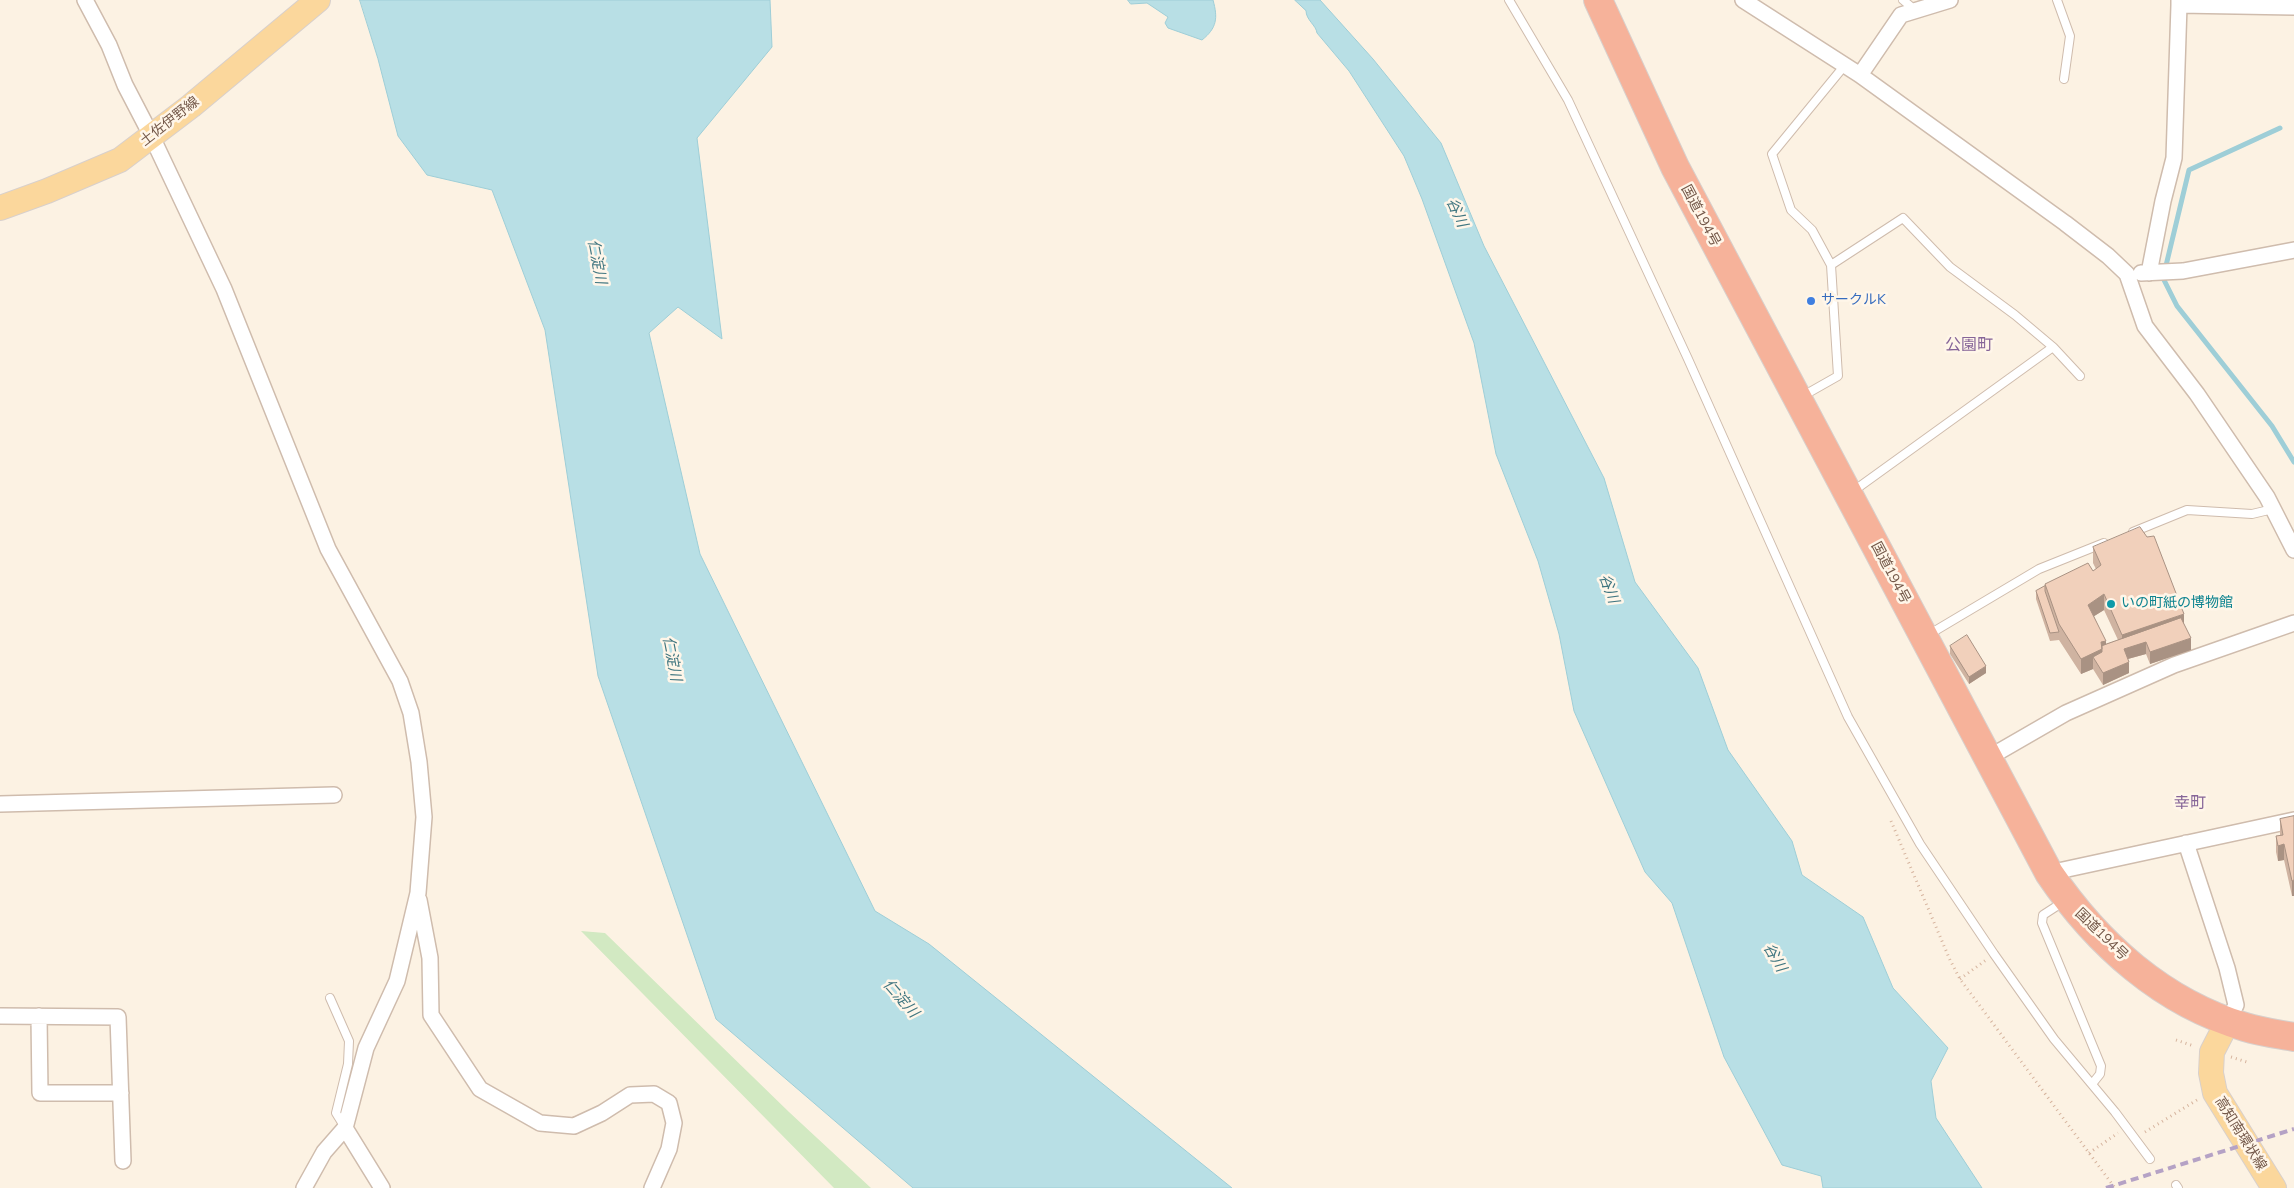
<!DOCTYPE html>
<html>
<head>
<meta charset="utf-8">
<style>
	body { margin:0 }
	canvas { display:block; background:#fcf2e3 }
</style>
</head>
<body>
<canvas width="2294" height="1188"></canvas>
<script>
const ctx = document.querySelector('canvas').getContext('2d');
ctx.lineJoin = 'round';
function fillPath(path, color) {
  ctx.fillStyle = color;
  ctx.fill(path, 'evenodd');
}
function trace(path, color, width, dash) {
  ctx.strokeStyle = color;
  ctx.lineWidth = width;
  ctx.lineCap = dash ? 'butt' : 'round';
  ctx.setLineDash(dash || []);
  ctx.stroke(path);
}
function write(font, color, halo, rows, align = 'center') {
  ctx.font = font + ' "Nunito Sans","Noto Sans JP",sans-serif';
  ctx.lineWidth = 5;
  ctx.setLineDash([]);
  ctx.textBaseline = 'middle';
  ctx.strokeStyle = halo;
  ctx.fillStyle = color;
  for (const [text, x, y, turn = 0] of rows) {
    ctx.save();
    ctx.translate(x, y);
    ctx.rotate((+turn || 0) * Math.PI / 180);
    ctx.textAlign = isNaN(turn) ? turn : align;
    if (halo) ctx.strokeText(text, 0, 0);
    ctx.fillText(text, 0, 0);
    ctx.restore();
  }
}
fillPath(new Path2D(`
	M581 931 605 933 789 1112 871 1188H834Z`), '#d2e9c2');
const water = new Path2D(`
	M360 0H770L772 47 697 138 722 339 678 307 649 333 700 554 875 911 929 944 1232 1188H913L716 1019 598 676 545 330 492 190 427 175 398 136 378 59Z
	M1128 0H1213C1218 18 1217 28 1202 40L1168 28 1165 23 1168 17 1147 3 1131 4Z
	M1295 0H1320L1373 59 1441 143 1484 246 1604 478 1635 582 1698 668 1728 750 1792 841 1802 875 1863 917 1893 988 1948 1048 1931 1081 1936 1118 1982 1188H1823L1821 1176 1782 1165 1724 1057 1672 903 1645 872 1574 711 1559 634 1538 561 1496 454 1474 343 1422 199 1404 156 1349 71 1317 33C1316 25 1306 20 1306 11Z`);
fillPath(water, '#b8dfe5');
trace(water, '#9eced7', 1);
trace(new Path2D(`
	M2280 128 2189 170 2163 278 2177 306 2272 426 2294 462`), '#9eced7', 5);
const lane = new Path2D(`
	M1509 0 1568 100 1688 359 1848 717 1920 844 1994 954 2054 1039 2115 1112 2150 1159
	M1903 0 1915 10
	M2057 0 2070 36 2064 79
	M1831 265 1812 230 1791 210 1772 154 1845 65
	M1801 397 1838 376 1831 265 1903 218 1950 267 2015 315 2053 347 2080 376
	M1852 492 2053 347
	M2133 532 2187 510 2252 514 2273 509
	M1928 635 2039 569 2104 543
	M2063 902 2043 915 2042 923 2101 1066 2100 1074 2092 1084
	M330 998 349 1041 348 1064 336 1113 344 1126
	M2176 1185 2178 1188`);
const street = new Path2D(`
	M85 0 109 45 125 85 152 137 224 289 328 549 400 681 411 713 419 762 424 817 418 893 397 981 366 1048 345 1128 324 1152 304 1188
	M1743 0 1860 75 2065 223 2108 256 2127 274 2145 326 2197 394 2267 497 2294 550
	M2179 0V5L2294 7
	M1860 75 1901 15 1950 0
	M2141 273 2183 271 2294 250
	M2149 273 2163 201 2174 158 2179 5
	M1988 758 2066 713 2174 665 2294 623
	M0 804 334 795
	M2186 843 2227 968 2236 1005 2228 1021
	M2049 873 2294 820
	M419 900 430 958 431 1015 480 1089 540 1123 574 1126 602 1113 630 1095 654 1094 669 1103 674 1123 669 1149 652 1188
	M0 1016 118 1017 123 1161
	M39 1016 40 1093H121
	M345 1128 382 1188`);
const primary = new Path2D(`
	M0 208 47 191 120 160 191 106 318 0
	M2228 1021 2212 1052 2211 1073 2215 1093 2274 1188`);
const highway = new Path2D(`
	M1598 0 1675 167 2049 873C2097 944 2163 1003 2245 1027 2261 1032 2278 1034 2294 1037`);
trace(lane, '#cfbcad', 10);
trace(street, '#cfbcad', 18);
trace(primary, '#d8d0cc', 26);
trace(highway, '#d8d0cc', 30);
trace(new Path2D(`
	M1891 821 1950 960 1960 979 2115 1188
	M1960 979 1986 960
	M2176 1040 2194 1046
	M2231 1057 2250 1063
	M2145 1132 2197 1100
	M2089 1153 2118 1133`), '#d6b49e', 3, [1, 4]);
trace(lane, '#fff', 8);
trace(street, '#fff', 15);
trace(primary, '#fbd79c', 24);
trace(highway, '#f6b29a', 28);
trace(new Path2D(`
	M2106 1188 2294 1129`), '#b5a2c5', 4, [8, 5]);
fillPath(new Path2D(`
	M2093 547 2184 624 2191 650 2150 664 2146 654 2128 659 2129 673 2103 685 2093 669 2081 674 2059 640 2050 641 2036 599V591L2045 586V584L2093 571 2096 569 2093 563ZM2104 610 2118 640 2106 644 2094 616Z
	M1950 646 1986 673 1969 684 1950 654Z
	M2294 816V896H2292L2284 860 2278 861 2276 852V836H2280V819Z`), '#cfb3a1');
fillPath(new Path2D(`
	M2104 594V610L2088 620V605Z
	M2184 614V629L2146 642V654L2124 660 2122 651V635Z
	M2191 638V650L2150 664V652Z
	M2106 641V657H2093V669L2081 674V659L2101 642Z
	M2129 662V673L2103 685V673Z
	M1986 666V673L1969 684V677Z
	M2284 844V860L2278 861V846Z
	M2294 880V896H2292V881Z`), '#a99283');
const building = new Path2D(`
	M2140 527 2147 537 2154 536 2184 614 2122 635 2104 594 2088 605 2106 641 2101 642 2102 649 2081 659 2059 624 2045 584 2088 563 2093 571 2101 565 2093 547Z
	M2045 586V591L2059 632 2050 633 2036 591Z
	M2181 618 2191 638 2150 652 2146 642 2124 649 2129 662 2103 673 2093 657 2102 652V646Z
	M1967 635 1986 666 1969 677 1950 646Z
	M2294 816V880L2292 881 2284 844 2278 846 2276 836 2283 835 2280 819Z`);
fillPath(building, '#f1d0bb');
trace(building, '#a99283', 1);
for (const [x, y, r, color] of [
	[1811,301,5,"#3f7fe0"],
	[2111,604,5,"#0f9aa8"]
]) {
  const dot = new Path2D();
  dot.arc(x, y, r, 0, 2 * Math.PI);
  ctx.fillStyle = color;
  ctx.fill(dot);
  trace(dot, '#fff6e9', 2);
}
write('14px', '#745849', '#fff6e9', [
	["土佐伊野線",170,122,-38],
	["国道194号",1700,216,62],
	["国道194号",1890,573,62],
	["国道194号",2101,935,44],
	["高知南環状線",2240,1134,58]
]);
write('14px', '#366cbe', '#fff6e9', [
	["サークルK",1821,301]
], 'left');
write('14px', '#0d838f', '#fff6e9', [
	["いの町紙の博物館",2121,604]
], 'left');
write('italic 15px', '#407680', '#fff6e9', [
	["谷川",1456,213,66],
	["仁淀川",596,262,79],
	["谷川",1608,589,69],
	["仁淀川",671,659,79],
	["谷川",1774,958,60],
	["仁淀川",900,999,49]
]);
write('16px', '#866598', '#fff6e9', [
	["公園町",1969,346],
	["幸町",2190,804]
]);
</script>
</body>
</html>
